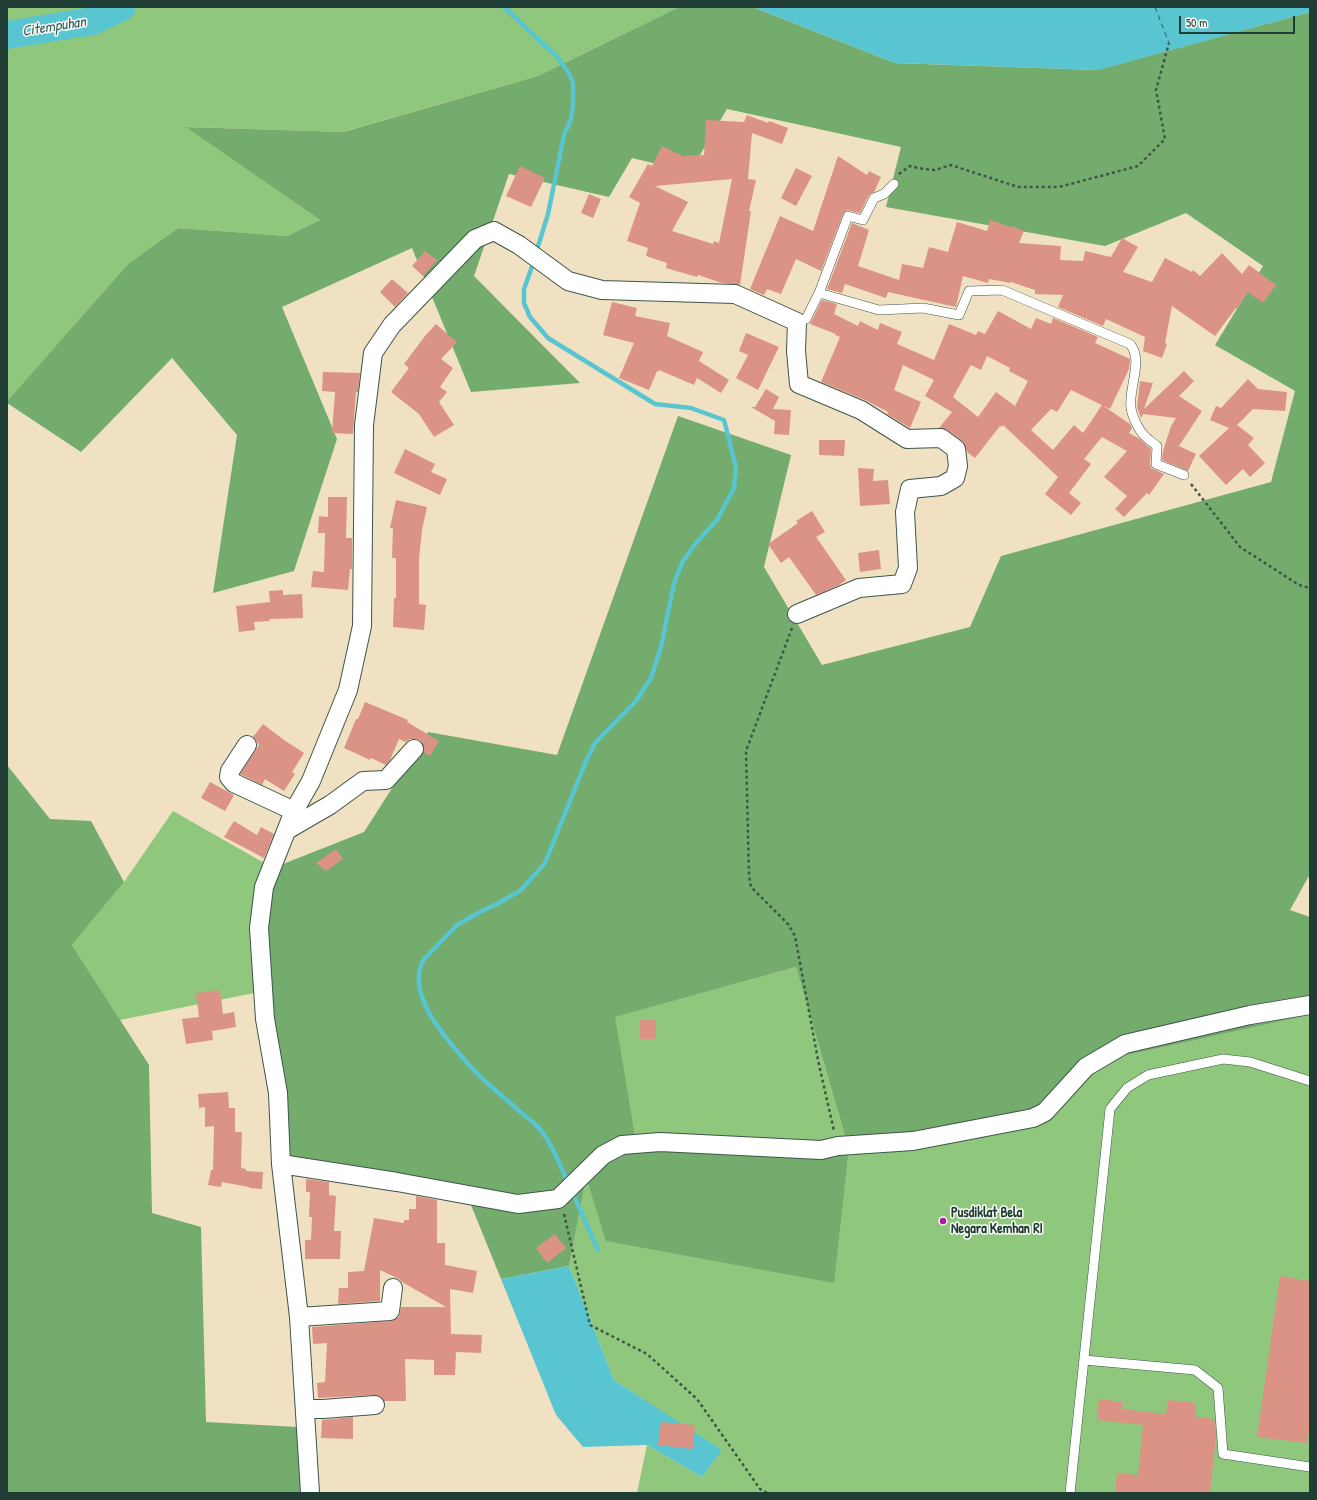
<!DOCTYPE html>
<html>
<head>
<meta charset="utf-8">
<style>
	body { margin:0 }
	#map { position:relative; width:1317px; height:1500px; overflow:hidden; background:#f1e1c3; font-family:"Patrick Hand",sans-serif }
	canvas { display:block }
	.frame { position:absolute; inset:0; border:8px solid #1f3d34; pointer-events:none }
	.scale { position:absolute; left:1179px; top:16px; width:116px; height:18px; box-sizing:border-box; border:2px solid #1f3d34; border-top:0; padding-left:5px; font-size:12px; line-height:14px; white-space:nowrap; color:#1f3d34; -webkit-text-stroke:3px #fdfcf7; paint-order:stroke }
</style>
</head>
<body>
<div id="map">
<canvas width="1317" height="1500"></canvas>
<div class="frame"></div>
<div class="scale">50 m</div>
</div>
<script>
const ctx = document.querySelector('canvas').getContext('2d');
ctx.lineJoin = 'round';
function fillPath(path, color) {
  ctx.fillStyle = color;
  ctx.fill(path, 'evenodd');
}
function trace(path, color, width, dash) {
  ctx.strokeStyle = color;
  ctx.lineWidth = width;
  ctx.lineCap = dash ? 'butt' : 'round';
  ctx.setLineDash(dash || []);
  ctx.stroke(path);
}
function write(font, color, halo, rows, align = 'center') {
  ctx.font = font + ' "Patrick Hand",sans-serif';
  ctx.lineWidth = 3;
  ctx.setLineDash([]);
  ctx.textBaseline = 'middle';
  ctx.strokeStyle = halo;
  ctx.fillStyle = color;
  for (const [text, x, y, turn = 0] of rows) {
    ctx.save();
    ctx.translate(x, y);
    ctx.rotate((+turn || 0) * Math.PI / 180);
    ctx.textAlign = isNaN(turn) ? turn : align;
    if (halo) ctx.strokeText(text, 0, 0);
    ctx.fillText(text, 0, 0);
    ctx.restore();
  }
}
fillPath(new Path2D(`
	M7 7H679L538 76 342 132 187 127 320 220 287 236 178 228 128 264 7 401Z
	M173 811 273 868 264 991 120 1020 72 945 124 882Z
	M796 967 848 1146 1105 1060 1310 1015V1493H637L647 1445 702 1477 721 1450 614 1380 569 1266 585 1176 637 1146 614 1017Z`), '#8fc87c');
fillPath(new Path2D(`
	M679 7H753L895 63 1097 70 1310 12V874L1290 910 1310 917V1015L1105 1060 1045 1119 849 1147 834 1283 606 1241 586 1177 569 1266 501 1279 471 1205 290 1157 264 991 273 868 364 832 428 732 557 755 678 416 791 455 764 567 822 665 970 627 1001 556 1271 482 1295 391 1215 345 1263 266 1186 213 1105 246 886 207 901 147 727 109 690 172 632 158 609 197 509 174 474 276 580 383 471 392 412 248 282 307 337 439 294 571 213 593 237 435 172 358 81 452 7 403V401L128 264 178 228 287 236 320 220 186 127 343 132 538 76ZM796 967 848 1146 637 1147 615 1017Z
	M7 765 50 819 91 821 124 882 72 945 149 1065 152 1213 201 1227 206 1422 297 1427 304 1493H7Z`), '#73ac6c');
fillPath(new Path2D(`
	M753 7H1310V12L1098 70 895 63Z
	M569 1266 614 1380 722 1450 702 1477 647 1445 583 1447 556 1415 501 1279Z`), '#58c5d0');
trace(new Path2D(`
	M504 7 558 58 569 73 573 83V105L571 119 564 135 548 214 536 253
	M534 261 524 289V303L530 317 548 338 655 404 691 408 724 420 736 467 734 488 717 520 696 543 683 561 674 583 661 647 651 678 636 701 595 743 586 761 545 863 521 890 497 904 478 913 457 925 424 959C405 991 442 1034 462 1057 469 1065 477 1074 485 1081 495 1090 505 1099 515 1107 522 1114 531 1120 538 1127 552 1143 559 1163 568 1183
	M572 1191 598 1250`), '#58c5d0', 4.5);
trace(new Path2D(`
	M7 35 93 21 122 7`), '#58c5d0', 28);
trace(new Path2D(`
	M1155 7 1169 43`), '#2d5f5b', 1, [5, 4]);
fillPath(new Path2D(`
	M747 115 768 123 769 121 788 128 782 144 752 133 748 179 756 180 749 211H751L740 285 722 283 698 275 697 277 666 268 667 263 646 256 648 248 627 241 640 203 629 197 648 164 652 166 662 146 683 156 704 155 706 120 744 122ZM732 179 719 243 714 241 713 244 672 231 688 202 655 186Z
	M838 156 867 175 869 171 881 177 874 192 869 195 860 213 847 210 843 214 821 271 796 259 781 294 767 289 764 295 750 289 780 216 813 231Z
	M520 166 545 178 531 207 506 196Z
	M796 168 812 176 796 206 781 198Z
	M589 194 601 199 593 218 581 213Z
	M990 220 1011 227 1012 226 1024 231 1019 243 1061 246 1060 260 1083 261 1085 251 1111 257 1122 238 1138 247 1123 272 1152 282 1165 258 1192 272 1193 270 1200 276 1222 253 1242 274 1249 265 1276 285 1263 303 1248 292 1237 309 1236 308 1215 336 1172 306 1165 343 1167 344 1162 358 1143 351 1145 337 1106 319 1103 326 1058 307 1063 295 1035 294V290L1011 282 1010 283 989 279 988 283 963 276 956 307 888 292 886 298 845 284 842 293 827 289 852 223 869 230 858 266 899 280 902 264 923 268 929 247 948 252 957 222 987 231Z
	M425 251 437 260 423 276 412 266Z
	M392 279 408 293 395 307 380 292Z
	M822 300 837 304 834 314 858 326 860 321 878 330 880 323 902 332 897 344 934 360 949 324 976 335 978 331 985 334 998 311 1031 329 1036 318 1051 324 1053 318 1098 337 1095 343 1130 359 1129 369 1110 409 1071 390 1057 412 1051 409 1031 430 1053 450 1074 425 1083 433 1102 405 1130 424 1132 428 1129 433 1140 439 1151 449 1150 464 1151 468 1164 474 1149 495 1147 493 1124 517 1115 509 1127 496 1104 477 1127 451 1102 437 1084 459 1091 464 1069 493 1081 503 1071 515 1045 494 1058 477 1003 425 1002 427 1000 426 975 458 967 452 965 444 962 441 947 430 939 428 952 412 925 396 934 380 903 365 894 390 921 402 910 428 887 414 888 412 865 400 821 382 840 337 835 335 836 334 810 324ZM987 356 1010 368 1009 371 1028 381 1015 406 996 392 978 417 953 397 971 365 981 370Z
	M612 302 637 308 635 316 670 323 667 336 703 352 699 361 729 380 721 393 697 378 694 385 659 370V372L657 371 649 390 619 378 634 343 603 335Z
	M436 324 457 342 441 359 453 368 440 387 447 392 439 402 454 425 434 437 419 414 391 392 409 368 404 364 425 336Z
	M746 333 779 347 758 390 736 378 748 355 739 351Z
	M1184 371 1194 381 1179 396 1202 411 1179 446 1196 454 1188 471 1162 460 1163 451 1171 426 1176 418 1143 414 1141 418 1137 407 1140 381 1153 383 1144 409Z
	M323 372 360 373 358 392H356L353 434 332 433 335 392 322 391Z
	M1248 379 1258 389 1287 392 1285 411 1253 409 1237 425 1254 438 1248 445 1265 463 1250 477 1243 469 1226 485 1199 456 1229 428 1210 420 1216 406 1221 408Z
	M766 389 779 397 773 409 791 410 789 435 774 434 775 421 751 407H755Z
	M819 440H845L844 456 819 455Z
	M405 449 435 464 431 472 447 479 440 495 394 473Z
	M858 468 874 469 873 481 888 480 890 504 860 506Z
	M328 497H347L346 538H352V569H350L348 590 311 587 313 571 324 572 325 533H318L319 516 328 517Z
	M396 500 427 507 422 530 419 559V604L426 605 424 630 393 627 394 598H396V558H392L393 528H390Z
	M812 511 825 532 816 537 846 580 839 585 816 595 789 557 781 563 768 544 798 523 796 521Z
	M879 550 881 569 860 572 858 553Z
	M283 590V595L302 594 303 618 269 619 270 621 254 622 255 630 239 632 236 606 270 602 269 591Z
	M365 702 408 720 407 722 439 741 430 756 424 753V745L421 741 416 739H410L406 742 399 739 390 760 386 765 371 758 370 760 344 748 356 719H358Z
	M263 724 284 740 304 753 292 772 295 774 284 791 265 779 262 785 240 774 259 745 253 737Z
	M210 782 234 795 225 811 201 798Z
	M234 821 257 835 261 827 274 834 264 858 224 837Z
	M336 849 343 859 326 871 316 863Z
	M220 990 223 1014 234 1012 236 1027 212 1031 213 1040 186 1044 182 1019 199 1017 196 993Z
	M640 1020H656V1039H640Z
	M228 1092 229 1108H235V1132H242L241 1168 246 1169V1171L263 1172 262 1189 249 1188V1187L222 1182 221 1187 208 1185 211 1170H213L214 1126 205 1127V1107L199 1108 198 1094Z
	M306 1179 329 1182V1195L336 1196 334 1231H341L340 1259H305V1240H311L312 1217H309L310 1192H306Z
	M416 1196 437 1200V1243H445V1265L477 1271 473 1293 450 1289 451 1334 482 1335 481 1353 456 1352 455 1375H434V1360L405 1359 406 1401H384L380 1396 374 1395 318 1398 317 1383 325 1382 327 1343 313 1344 312 1327 391 1321 399 1317 401 1307H446L402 1282 399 1279 380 1270V1301L338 1304 339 1288H348V1272L364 1271 374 1218 404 1223V1220H409V1209H416Z
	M555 1234 566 1248 547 1263 536 1248Z
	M1280 1276 1310 1281V1424L1307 1443 1257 1437Z
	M1099 1399 1123 1402 1122 1409 1166 1414 1168 1400 1196 1403 1195 1417 1214 1419 1216 1436 1210 1493H1115L1117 1473 1138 1475 1143 1425 1097 1420Z
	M353 1417V1439L321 1438 322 1420Z
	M661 1422 695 1425 693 1449 658 1445Z`), '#db9385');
const lane = new Path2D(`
	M819 293 879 310 923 308 959 315 969 291 1002 290 1130 344C1144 360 1128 389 1131 408 1132 415 1138 429 1143 434 1147 439 1152 442 1157 446L1156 464 1184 475
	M797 322 806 319 819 293 848 216 863 220 874 198 884 194 894 184
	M1084 1360 1195 1370 1218 1388 1223 1454 1310 1467
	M1070 1493 1110 1109 1127 1088 1148 1075 1223 1059 1250 1062 1310 1081`);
const street = new Path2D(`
	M247 745 230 771 229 777 234 783 294 811
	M287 830 330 805 363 781 386 780 414 749
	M281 1164 397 1182 518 1204 558 1199 603 1155 622 1145 660 1142 821 1150 838 1146 913 1141 1033 1118 1045 1112 1086 1067 1125 1044 1250 1015 1310 1005
	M299 1317 390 1311 393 1288
	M305 1409H323L375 1405
	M310 1493 299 1317 281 1164 278 1093 265 1019 259 928 264 887 294 811 311 781 348 690 362 626 364 425 373 353 392 325 475 239 494 231 519 245 568 281 602 290 735 294 797 322 796 351 799 384 861 410 907 439 941 438 956 449 958 466 955 478 941 486 910 489 905 512 908 568 902 584 859 588 797 614`);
trace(lane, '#3e5649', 10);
trace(street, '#3e5649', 20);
trace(new Path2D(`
	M899 174 910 166 923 169 935 170 951 165 1018 187H1059L1138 166 1165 139 1156 90 1169 43
	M1191 484 1240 547 1299 585 1310 588
	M792 628 746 751 749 875 751 887 788 924 795 936 818 1060 834 1131
	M564 1214 590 1325 647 1354 697 1399 760 1489 767 1493`), '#3e5649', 2.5, [3, 3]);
trace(lane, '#fff', 9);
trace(street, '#fff', 18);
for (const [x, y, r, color] of [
	[943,1221,4,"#b5179e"]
]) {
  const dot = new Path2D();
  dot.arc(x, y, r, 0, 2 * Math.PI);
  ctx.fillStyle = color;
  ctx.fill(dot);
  trace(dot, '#fdfcf7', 1.5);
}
write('bold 14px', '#1f3d34', '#fdfcf7', [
	["Pusdiklat Bela",951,1213],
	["Negara Kemhan RI",951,1229]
], 'left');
write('italic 15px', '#2d5f5b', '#fdfcf7', [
	["Citempuhan",54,27,-9]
]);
</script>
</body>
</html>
